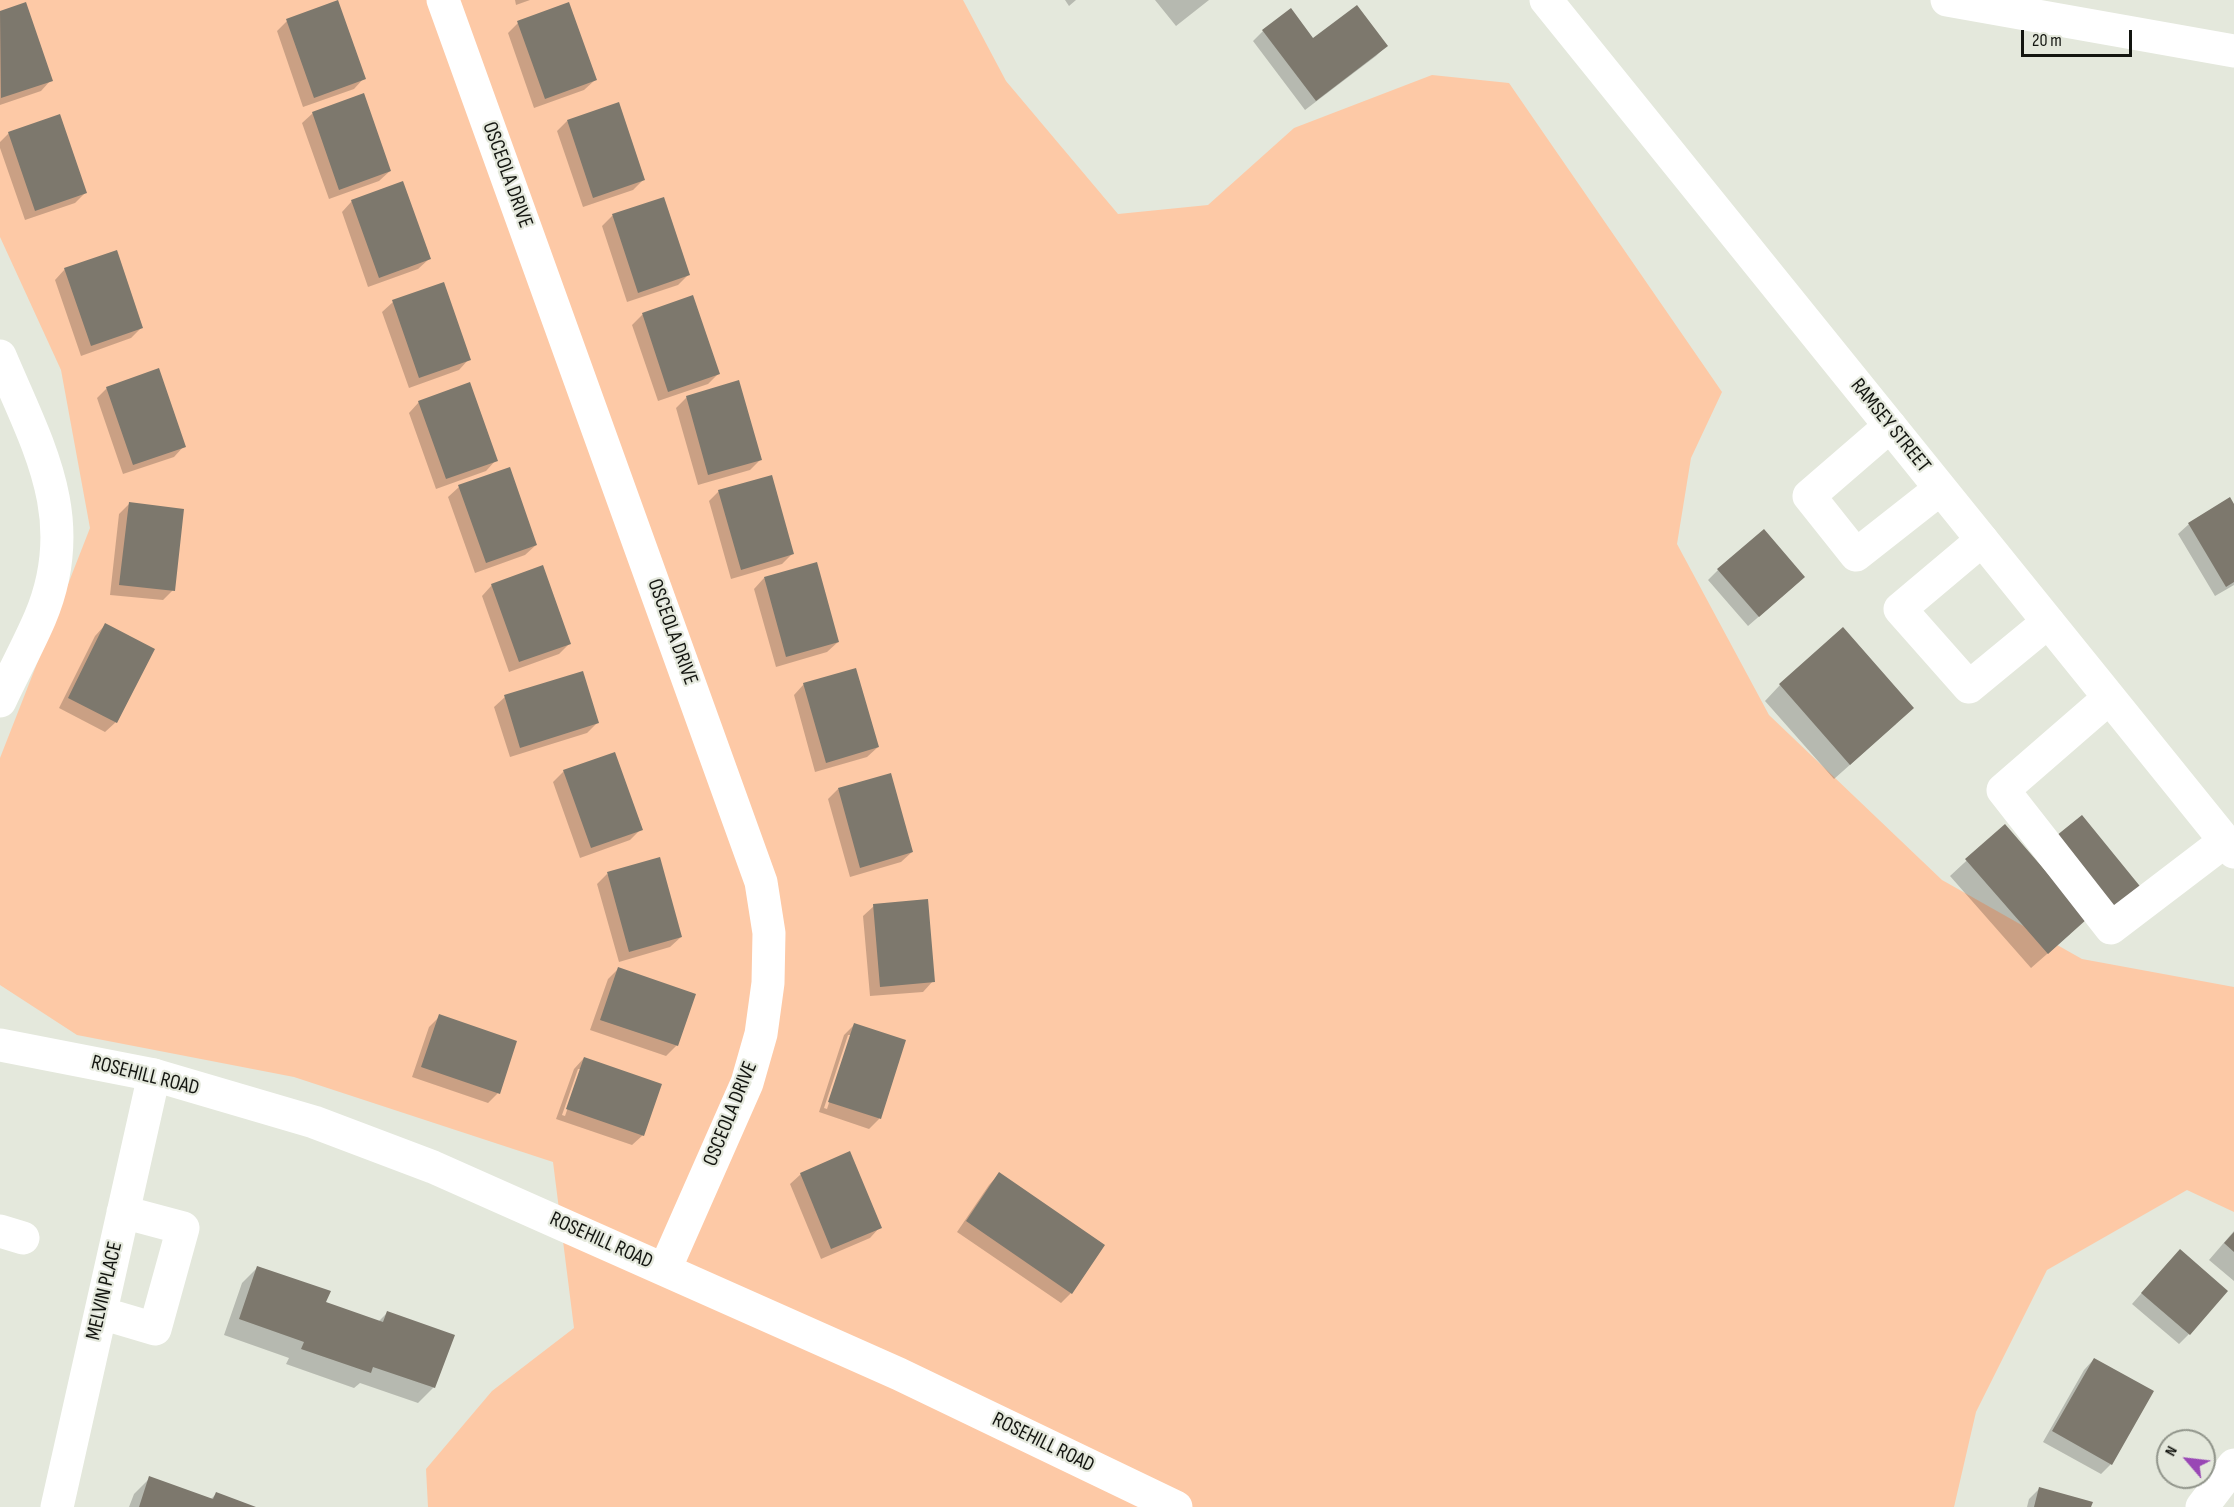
<!DOCTYPE html>
<html>
<head>
<meta charset="utf-8">
<style>
	body { margin:0 }
	#map { position:relative; width:2234px; height:1507px; overflow:hidden; background:#e4e8dc; font-family:"Sofia Sans Condensed",sans-serif }
	canvas { display:block }
	.north { position:absolute; left:2156px; top:1429px; width:60px; height:60px; box-sizing:border-box; background:#e4e8dc; border:2px solid #90948a; border-radius:50%; rotate:298deg; font-size:16px; font-weight:700; line-height:24px; text-align:center; color:#131510 }
	.north::after { content:''; display:block; margin:auto; width:21px; height:27px; background:#9947b5; clip-path:polygon(50% 0,100% 100%,50% 72%,0 100%) }
	.scale { position:absolute; left:2021px; top:30px; width:111px; height:27px; box-sizing:border-box; border:3px solid #131510; border-top:0; padding-left:8px; font-size:18px; line-height:21px; white-space:nowrap; color:#131510; -webkit-text-stroke:4px #e4e8dc; paint-order:stroke }
</style>
</head>
<body>
<div id="map">
<canvas width="2234" height="1507"></canvas>
<div class="north">N</div>
<div class="scale">20 m</div>
</div>
<script>
const ctx = document.querySelector('canvas').getContext('2d');
ctx.lineJoin = 'round';
function fillPath(path, color) {
  ctx.fillStyle = color;
  ctx.fill(path, 'evenodd');
}
function trace(path, color, width, dash) {
  ctx.strokeStyle = color;
  ctx.lineWidth = width;
  ctx.lineCap = dash ? 'butt' : 'round';
  ctx.setLineDash(dash || []);
  ctx.stroke(path);
}
function write(font, color, halo, rows, align = 'center') {
  ctx.font = font + ' "Sofia Sans Condensed",sans-serif';
  ctx.lineWidth = 4.5;
  ctx.setLineDash([]);
  ctx.textBaseline = 'middle';
  ctx.strokeStyle = halo;
  ctx.fillStyle = color;
  for (const [text, x, y, turn = 0] of rows) {
    ctx.save();
    ctx.translate(x, y);
    ctx.rotate((+turn || 0) * Math.PI / 180);
    ctx.textAlign = isNaN(turn) ? turn : align;
    if (halo) ctx.strokeText(text, 0, 0);
    ctx.fillText(text, 0, 0);
    ctx.restore();
  }
}
fillPath(new Path2D(`
	M0 0H963L1006 81 1118 214 1208 205 1294 128 1432 75 1509 83 1722 392 1691 458 1677 544 1769 715 1942 880 2082 959 2234 987V1212L2187 1190 2047 1270 1976 1412 1954 1507H428L426 1469 492 1391 574 1328 553 1162 294 1077 77 1035 0 985V758L90 528 61 370 0 237Z`), '#fdc9a6');
fillPath(new Path2D(`
	M515 0H530L516 5Z
	M1065 0H1076L1069 6Z
	M1155 0H1209L1176 26Z
	M25 4 51 80 41 91 0 105V13Z
	M287 21 364 78 354 89 303 107 277 31Z
	M518 23 595 80 584 90 534 108 508 33Z
	M1263 31 1313 40 1386 46 1376 56 1305 110 1253 41Z
	M313 113 390 171 379 181 329 199 302 123Z
	M567 121 644 179 633 190 583 207 557 131Z
	M9 133 86 192 75 203 25 220 0 148V142Z
	M663 199 688 275 678 285 627 302 602 226 612 216Z
	M352 201 429 259 418 269 368 287 342 212Z
	M65 269 141 328 131 338 81 356 55 280Z
	M692 297 719 373 708 384 658 401 632 325 642 315Z
	M393 302 469 359 459 370 409 388 382 312Z
	M107 388 184 446 174 457 123 474 97 398Z
	M687 397 760 460 750 470 698 485 676 408Z
	M419 402 496 460 486 471 436 489 409 413Z
	M509 469 536 545 525 555 475 573 448 497 459 487Z
	M719 491 792 554 782 564 731 579 709 501Z
	M129 504 173 590 163 600 110 595 119 514Z
	M2234 507V585L2215 596 2178 534 2189 524Z
	M1718 570 1793 587 1748 626 1708 580Z
	M764 578 838 642 827 652 776 667 754 589Z
	M492 585 570 643 559 654 509 672 482 596Z
	M105 625 116 722 105 732 59 708 95 636Z
	M804 684 878 747 867 757 815 772 794 695Z
	M1780 685 1896 724 1834 779 1765 701Z
	M505 697 597 723 587 733 510 757 494 707Z
	M564 771 641 829 630 840 580 858 553 782Z
	M838 789 912 852 901 862 850 877 828 799Z
	M2004 826 2070 934 2031 968 1950 876Z
	M607 874 681 937 670 947 619 962 597 884Z
	M874 906 933 981 923 992 870 996 863 916Z
	M618 969 677 1045 666 1056 590 1030 608 979Z
	M440 1016 498 1093 488 1103 412 1077 429 1027Z
	M854 1025 905 1041 879 1119 869 1129 819 1112 844 1035ZM848 1035H851L827 1109 824 1108Z
	M584 1058 643 1135 632 1145 556 1119 574 1069ZM578 1069H581L565 1116 562 1115Z
	M801 1174 880 1227 870 1238 821 1259 790 1184Z
	M999 1174 1071 1293 1061 1303 957 1232 989 1185Z
	M2234 1231V1281L2209 1260Z
	M2170 1261 2189 1334 2179 1344 2132 1304Z
	M258 1267 324 1303 378 1322 387 1313 434 1387 418 1403 360 1383 354 1388 286 1364 289 1358 224 1335 242 1283Z
	M2094 1359 2111 1464 2101 1474 2043 1442 2084 1370Z
	M150 1478 210 1500 216 1494 253 1507H129L134 1494Z
	M2039 1489 2090 1507H2027L2029 1499Z`), '#0003');
fillPath(new Path2D(`
	M338 0 366 79 314 98 286 19Z
	M26 2 53 81 1 98 0 11Z
	M569 2 597 80 545 99 517 21Z
	M1357 5 1388 46 1316 101 1262 30 1291 8 1313 38Z
	M364 93 391 171 339 190 312 112Z
	M619 102 645 180 593 198 567 120Z
	M60 114 87 193 35 211 8 132Z
	M403 181 431 259 379 278 351 200Z
	M664 197 690 275 638 293 612 214Z
	M117 250 143 328 91 346 64 268Z
	M444 282 471 360 419 378 392 300Z
	M693 295 720 374 668 392 642 313Z
	M159 368 186 447 133 465 106 387Z
	M739 380 762 460 708 475 686 396Z
	M470 382 498 461 446 479 418 401Z
	M510 467 537 545 486 563 458 485Z
	M772 475 794 554 741 570 718 490Z
	M2230 497 2234 504V582L2226 587 2188 523Z
	M129 502 184 509 175 591 119 585Z
	M1764 529 1805 577 1759 617 1717 569Z
	M817 562 839 642 786 657 764 577Z
	M543 565 571 644 519 662 491 584Z
	M105 623 155 649 117 723 68 698Z
	M1843 627 1914 708 1850 765 1779 684Z
	M856 668 879 747 826 763 803 683Z
	M583 671 599 723 520 748 504 695Z
	M615 752 643 830 591 848 563 770Z
	M891 773 913 852 860 868 838 788Z
	M2082 815 2152 901 2122 926 2051 840Z
	M2005 824 2087 919 2048 954 1965 859Z
	M660 857 682 937 629 952 607 872Z
	M928 899 935 982 880 987 873 904Z
	M618 967 696 994 678 1046 600 1020Z
	M439 1014 517 1041 500 1094 421 1067Z
	M854 1023 906 1040 881 1119 828 1102Z
	M584 1057 662 1084 644 1136 566 1109Z
	M850 1151 882 1228 831 1249 800 1173Z
	M999 1172 1105 1245 1072 1294 966 1221Z
	M2234 1232V1252L2224 1243Z
	M2180 1249 2228 1291 2190 1335 2141 1293Z
	M257 1266 331 1291 326 1302 383 1322 387 1311 455 1335 435 1388 373 1367 371 1373 301 1349 304 1342 239 1319Z
	M2094 1358 2154 1391 2112 1465 2052 1431Z
	M149 1476 213 1499 216 1492 256 1507H139Z
	M2039 1487 2093 1502 2091 1507H2034Z`), '#7d786d');
trace(new Path2D(`
	M443 0 761 882 769 933 768 983 761 1034 747 1083 665 1269
	M1947 0 2234 51
	M0 356C38 446 82 519 40 618 28 646 13 673 0 701
	M1890 426 1809 496 1856 555 1940 489
	M1982 540 1900 609 1969 687 2048 622
	M2109 698 2003 790 2111 928 2225 841
	M0 1231 23 1238
	M101 1313 155 1329 183 1228 123 1212
	M57 1507 154 1075
	M2202 1507 2234 1465`), '#fff', 33);
trace(new Path2D(`
	M1546 0 2234 852
	M0 1045 154 1075 314 1122 433 1167 899 1374 1176 1507`), '#fff', 33);
write('21px', '#131510', '#e4e8dc', [
	["OSCEOLA DRIVE",507,175,70],
	["RAMSEY STREET",1890,426,51],
	["OSCEOLA DRIVE",672,632,70],
	["ROSEHILL ROAD",145,1076,14],
	["OSCEOLA DRIVE",731,1114,-68],
	["ROSEHILL ROAD",601,1241,24],
	["MELVIN PLACE",105,1291,-77],
	["ROSEHILL ROAD",1043,1443,26]
]);
</script>
</body>
</html>
